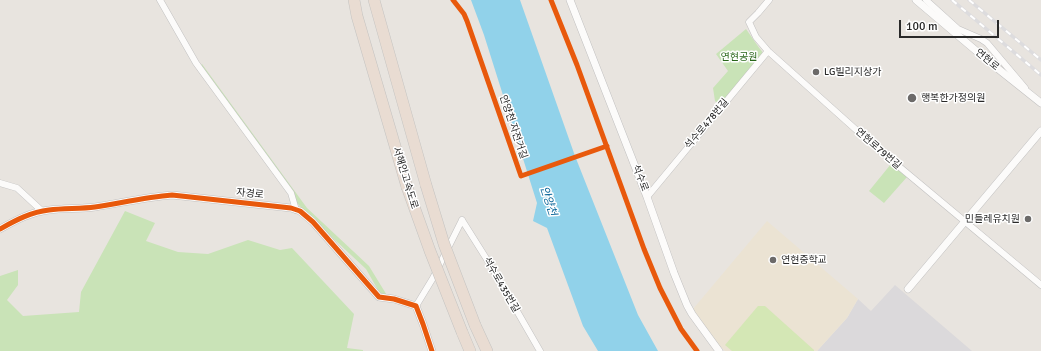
<!DOCTYPE html>
<html>
<head>
<meta charset="utf-8">
<style>
	body { margin:0 }
	#map { position:relative; width:1041px; height:351px; overflow:hidden; background:#e8e4df; font-family:Signika,sans-serif }
	canvas { display:block }
	.scale { position:absolute; left:899px; top:20px; width:100px; height:18px; box-sizing:border-box; border:2px solid #292929; border-top:0; padding-left:5px; font-size:12px; line-height:14px; white-space:nowrap; color:#292929; -webkit-text-stroke:3px #fff; paint-order:stroke }
</style>
</head>
<body>
<div id="map">
<canvas width="1041" height="351"></canvas>
<div class="scale">100 m</div>
</div>
<script>
const ctx = document.querySelector('canvas').getContext('2d');
ctx.lineJoin = 'round';
function fillPath(path, color) {
  ctx.fillStyle = color;
  ctx.fill(path, 'evenodd');
}
function trace(path, color, width, dash) {
  ctx.strokeStyle = color;
  ctx.lineWidth = width;
  ctx.lineCap = dash ? 'butt' : 'round';
  ctx.setLineDash(dash || []);
  ctx.stroke(path);
}
function write(font, color, halo, rows, align = 'center') {
  ctx.font = font + ' Signika,"Noto Sans KR",sans-serif';
  ctx.lineWidth = 3;
  ctx.setLineDash([]);
  ctx.textBaseline = 'middle';
  ctx.strokeStyle = halo;
  ctx.fillStyle = color;
  for (const [text, x, y, turn = 0] of rows) {
    ctx.save();
    ctx.translate(x, y);
    ctx.rotate((+turn || 0) * Math.PI / 180);
    ctx.textAlign = isNaN(turn) ? turn : align;
    if (halo) ctx.strokeText(text, 0, 0);
    ctx.fillText(text, 0, 0);
    ctx.restore();
  }
}
fillPath(new Path2D(`
	M895 285 972 351H817L847 318 858 299 871 311Z`), '#dbd9db');
fillPath(new Path2D(`
	M767 221 858 299 847 318 817 351H725L714 340 693 309Z`), '#ebe3d3');
fillPath(new Path2D(`
	M746 29C752 37 757 46 764 54L720 105 715 101 713 88 728 71 716 54Z
	M202 64 307 208 369 266 388 297 382 295 378 290 366 269 307 214 297 203 198 68Z
	M891 164 907 177 884 203 869 191Z
	M125 211 155 223 146 241 178 252 208 254 248 240 280 250 292 248 354 314 347 348 363 350V351H0V276L18 270V285L7 300 23 316 79 312 81 292Z`), '#c9e3b7');
fillPath(new Path2D(`
	M758 306H765L814 350V351H732L725 345Z`), '#d4e7b5');
fillPath(new Path2D(`
	M471 0H520L575 156 638 315 658 351H598L583 326 547 228 533 221 537 203 484 35Z`), '#91d2ea');
const minor = new Path2D(`
	M160 0 196 63 291 193 296 210
	M769 0 758 13 749 22 756 37 768 51 872 144 1041 285
	M926 0 958 29 981 39 987 43 1025 88
	M0 183 17 188 42 211
	M647 197 768 51
	M462 220 491 266 540 351
	M416 306 433 278 462 220`);
const tertiary = new Path2D(`
	M570 0 647 197 674 273 687 305 692 314 719 351
	M916 0 987 60 1041 103
	M0 229C16 220 31 212 49 210 64 208 80 209 95 207 121 203 146 197 172 195L291 208 300 211 313 222 379 297 394 299 416 306 423 324 432 351
	M908 289 1041 131`);
const motorway = new Path2D(`
	M354 0 357 16 407 187
	M374 0 426 185
	M475 325 487 351
	M462 332 470 351`);
trace(minor, '#c1c0c0', 7);
trace(tertiary, '#c1c0c0', 8);
trace(motorway, '#c4c3c1', 12);
trace(minor, '#fcfbfa', 6);
trace(tertiary, '#fcfbfa', 7);
trace(motorway, '#e9dcd2', 11);
const rail = new Path2D(`
	M952 0 1041 75
	M969 0 1041 60`);
trace(rail, '#dddcde', 3.5);
trace(rail, '#fff', 2, [6]);
const motorwayBridge = new Path2D(`
	M426 185 444 244 475 325
	M407 187 430 251 462 332`);
trace(motorwayBridge, '#c4c3c1', 12, []);
trace(motorwayBridge, '#e9dcd2', 11);
trace(new Path2D(`
	M453 0 464 14 467 21 521 176 607 146
	M551 0 577 65 644 249 660 288 681 329 697 351
	M0 229C16 220 31 212 49 210 64 208 80 209 95 207 121 203 146 197 172 195L291 208 300 211 313 222 379 297 394 299 416 306 423 324 432 351`), '#e8590c', 5);
for (const [x, y, r, color] of [
	[816,72,4,"#6c6a69"],
	[912,98,5,"#6c6a69"],
	[1028,219,4,"#6c6a69"],
	[773,260,4,"#6c6a69"]
]) {
  const dot = new Path2D();
  dot.arc(x, y, r, 0, 2 * Math.PI);
  ctx.fillStyle = color;
  ctx.fill(dot);
  trace(dot, '#fff', 1.5);
}
write('10px', '#286619', '#fff', [
	["연현공원",739,57]
]);
write('10px', '#292929', '#fff', [
	["연현로",987,60,40],
	["석수로478번길",707,124,-50],
	["안양천 자전거길",513,127,71],
	["연현로79번길",878,149,41],
	["서해안고속도로",405,178,73],
	["석수로",640,178,69],
	["자경로",250,194,6],
	["석수로435번길",501,285,60]
]);
write('10px', '#292929', '#fff', [
	["LG빌리지상가",824,72],
	["행복한가정의원",921,98],
	["민들레유치원",1020,219,"right"],
	["연현중학교",781,260]
], 'left');
write('italic 11px', '#0c679a', '#fff', [
	["안양천",548,201,72]
]);
</script>
</body>
</html>
